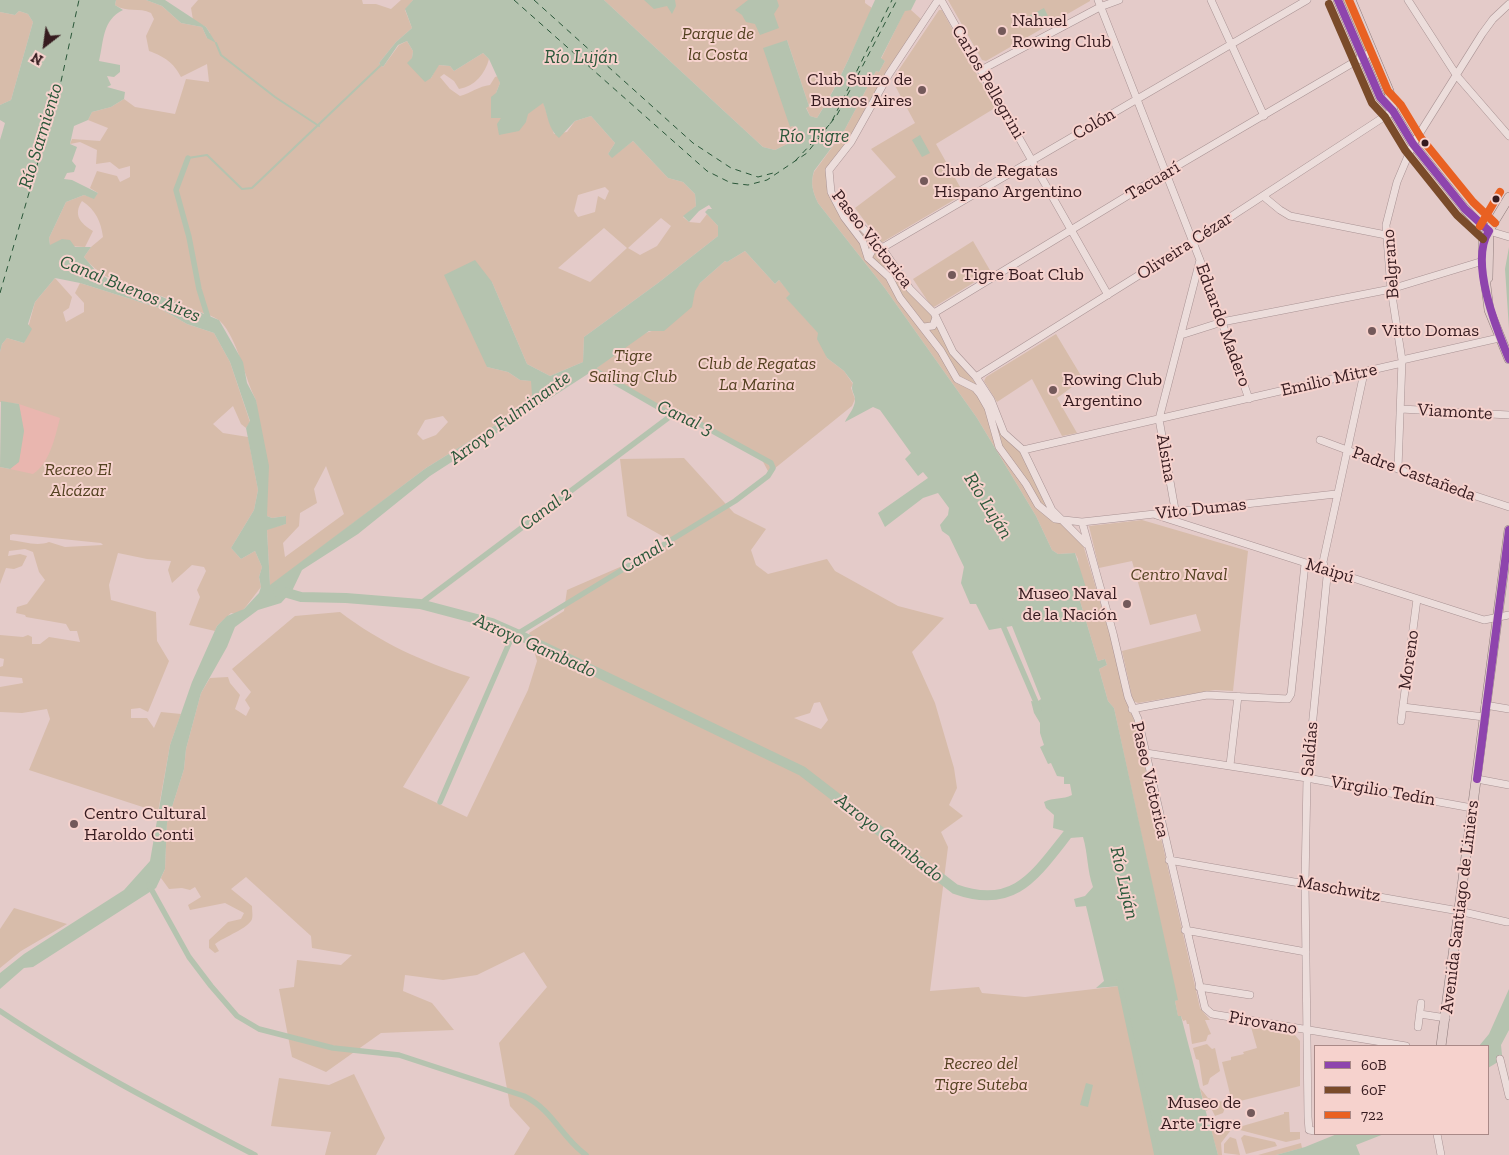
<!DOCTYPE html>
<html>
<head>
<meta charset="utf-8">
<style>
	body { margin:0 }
	#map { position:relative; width:1509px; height:1155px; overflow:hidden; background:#e4cbc9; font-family:"Zilla Slab",serif }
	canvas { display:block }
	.legend { position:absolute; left:1314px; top:1045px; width:175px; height:90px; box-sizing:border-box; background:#f6d2cd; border:1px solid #a98987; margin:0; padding:6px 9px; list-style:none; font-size:15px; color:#361b1f }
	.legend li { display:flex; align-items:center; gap:10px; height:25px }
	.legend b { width:25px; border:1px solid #a98987 }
	.north { position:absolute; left:20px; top:20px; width:50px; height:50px; -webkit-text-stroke:4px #f6d2cd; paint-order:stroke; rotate:210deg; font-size:14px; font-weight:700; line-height:20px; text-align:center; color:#361b1f }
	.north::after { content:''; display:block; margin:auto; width:18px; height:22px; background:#361b1f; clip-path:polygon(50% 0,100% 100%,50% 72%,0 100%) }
</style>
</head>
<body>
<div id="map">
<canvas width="1509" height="1155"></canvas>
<ul class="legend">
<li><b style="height:6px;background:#8e44ad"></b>60B</li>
<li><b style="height:6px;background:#7a4b2a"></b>60F</li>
<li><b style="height:6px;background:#e96122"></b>722</li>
</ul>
<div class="north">N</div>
</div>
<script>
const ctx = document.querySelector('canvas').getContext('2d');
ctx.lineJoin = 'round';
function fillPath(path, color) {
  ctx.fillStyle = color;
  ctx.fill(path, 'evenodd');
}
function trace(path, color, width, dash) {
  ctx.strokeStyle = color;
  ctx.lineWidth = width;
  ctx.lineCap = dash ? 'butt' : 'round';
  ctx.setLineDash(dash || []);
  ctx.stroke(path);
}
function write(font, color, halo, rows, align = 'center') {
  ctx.font = font + ' "Zilla Slab",serif';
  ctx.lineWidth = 4;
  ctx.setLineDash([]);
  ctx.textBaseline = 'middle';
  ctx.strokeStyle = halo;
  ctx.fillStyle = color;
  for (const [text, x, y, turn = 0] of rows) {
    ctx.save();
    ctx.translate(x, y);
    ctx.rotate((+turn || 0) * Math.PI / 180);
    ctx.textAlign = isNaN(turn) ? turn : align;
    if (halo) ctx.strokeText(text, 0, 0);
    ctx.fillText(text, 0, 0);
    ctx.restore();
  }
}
fillPath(new Path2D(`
	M116 0H146L162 6 181 23 202 27 207 38 210 33 206 27 193 20 191 8 198 0H362L363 4H376L391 9 401 0H413L405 10 412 28 396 42 379 63 383 67 399 45 407 41 413 51 412 58 431 78 438 65 450 66 454 71 483 53 489 59C485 74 475 86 459 89L454 81 444 74 440 77 450 89 460 96C471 93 479 86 490 85L495 77 498 76 500 83 496 93 501 118 526 122 527 114 543 102 554 134 567 132 575 121 591 116 615 143 608 154 612 157 633 141 668 178 683 182 695 194 696 206 683 217 689 222 700 223 707 214 718 226V236L658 283 584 337 583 362 550 376 527 364 492 282 487 367 508 372 520 380 532 381V395L523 408 426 468 270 586 267 529 286 524V516L272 518 267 516 256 400C244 377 238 339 220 321 214 316 202 313 195 310 181 305 168 298 153 293 125 283 104 282 84 257L91 247 103 237C101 222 96 210 82 201 73 215 80 223 93 231L85 247 50 245 49 238 66 202 84 195 94 198 98 193 90 188 97 171 117 176 120 182 130 177V166L119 169 110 162 96 164 97 150 80 142 70 144 72 139 100 141 108 128 88 120 92 112 111 107 124 99 135 107 175 114 186 79 209 82 207 64 181 77C173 62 165 57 149 51L146 36 154 19 151 13C139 7 127 13 115 5ZM605 187 609 191 605 200 598 196 595 212 578 217 574 211 578 195ZM661 218 671 226 657 246 640 255 628 248ZM604 228 627 248 590 282 558 268ZM443 416 448 422 436 435 423 440 417 434 425 420ZM326 466 344 514 285 557 283 543 299 526 300 513 317 503 314 489Z
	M604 0H865V3L872 8C854 47 840 81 817 118L810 116 806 107 809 106 787 40 790 127 793 126 796 134 791 142 775 150 763 147Z
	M948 0H1090V1L986 61 982 60Z
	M1341 0H1348L1370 51 1364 53Z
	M905 10H911L921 19 849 140 827 169 826 181 828 192 880 250 908 290 932 315 951 354 984 393 1008 440 1019 449 1041 495 1082 541 1115 652 1125 698 1134 720 1200 1008 1210 1020H1205L1211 1034 1208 1035 1206 1041 1192 1044 1189 1024H1187L1186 1020 1183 1021 1181 1016 1178 1017 1175 1001 1177 1000 1114 708 1108 701 1099 669 1107 665 1105 659 1098 661 1080 601 1078 559 1075 553 1058 554 1052 550 1036 516 977 418 884 287 818 203C813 192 810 184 814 172L844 131 876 71 879 72 885 61 881 59Z
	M939 10H942L995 108 936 144 964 194 881 243 855 208 896 177 871 149 915 123 892 80Z
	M19 11 28 14 33 22 11 100 0 105V12L15 15Z
	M973 241 991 272 934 307 931 306 913 279Z
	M745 251 775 284 779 280 791 294 787 298 819 333 827 358 844 371 853 384 851 388 855 399 852 406 769 473 761 458 754 451 681 416 672 415 594 370C612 357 634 334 656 330L700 283 725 261 727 262Z
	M55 278 72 297 69 308 63 312 66 322 84 312V303L75 293 80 283 159 308 187 324 214 333 230 362 250 422 246 428 241 424 233 406 213 424 223 433 248 437 258 490 254 510 231 548 241 559 255 551 262 567 259 577 261 587 244 609 236 614 231 613 217 626 215 631 189 625 200 597 197 590 206 571 204 567 192 565 172 583 168 570 171 561 147 559 118 553 109 585 111 600 156 612 157 641 169 661 148 712 140 708 131 709V718H147L154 728 161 712 181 714 170 745 158 812 29 770 50 719 47 709 22 713 0 712V687L23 683 22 678 0 676V667L3 666 4 659 0 658V635L23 637 28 635 32 637V644H40L49 637 80 642 77 631H70L66 624 26 617 25 615 16 613 17 607 27 604 45 580 39 572 33 552 25 549 9 551 8 556 20 554 27 556 22 566 14 569 6 568 0 584V467L10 469 19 404 0 402V352L2 344 7 338 24 343 35 302ZM13 534 101 543 103 545 65 547 49 542C36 547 23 541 10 540V535Z
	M1056 334 1083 379 1057 398 1077 433 1062 436 1032 379 997 402 984 381 986 377Z
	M684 458 734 513 766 529 751 550 756 565 768 574 827 559 835 571 898 606 944 618 912 652 935 703 954 768 957 788 949 805 963 816 941 832 948 847 930 991 979 987 982 993 1025 997 1120 986 1134 1035 1158 1155H514L530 1128 510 1106 499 1043 547 987 524 952 477 975 443 980 405 975 403 991 432 1003 454 1030 381 1033 326 1072 292 1057 279 989 294 987 297 960 341 965 352 955 312 948 311 936 246 877 231 889 252 906C252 910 253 916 252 919 249 928 224 937 215 944L219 951 215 953 209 948V940L228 922 241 919 244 913 225 903 190 910 188 905 201 897 195 887 190 890 182 888 169 889 161 878 165 869 167 823 184 769 186 749 201 693 210 678 228 677 230 683 240 695 235 709 246 716 250 708 245 700 251 692 232 669 295 616 340 612C381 643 421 661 470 677L403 787 467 817 528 690 537 661 529 633 564 611 567 590 643 557 659 545 671 541 627 516 620 459ZM820 702 828 720 821 729 794 718 810 713 814 703Z
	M1142 520 1248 551 1233 691 1215 690 1138 703 1133 701 1122 651 1201 631 1196 614 1150 625 1132 561 1099 568 1089 526Z
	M14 908 67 924 21 951 0 968V929Z
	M1251 1027 1294 1034 1300 1041V1086L1240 1101 1241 1104 1237 1105 1241 1109 1234 1110 1222 1062 1231 1060V1057L1244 1054 1243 1052 1257 1048Z
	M1207 1044 1212 1049 1215 1048 1220 1071 1210 1078 1208 1084 1203 1086 1199 1060 1196 1059 1193 1048Z
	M354 1074 385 1138 376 1155H325L331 1132 271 1126 279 1078 329 1085Z
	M1200 1088 1208 1098 1223 1102 1225 1108 1223 1113 1215 1116 1211 1108 1206 1111Z
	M1284 1112H1289L1290 1132H1300V1139L1286 1142 1240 1130 1239 1127 1284 1114Z
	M1223 1121 1229 1125 1231 1130 1221 1143 1222 1155H1218L1211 1130 1217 1131V1123Z
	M1244 1135 1275 1142 1277 1146 1246 1154 1241 1138Z
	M1230 1137 1236 1139 1240 1155 1224 1153V1144Z
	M1301 1143 1302 1148 1276 1155H1258Z`), '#d7bcaa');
fillPath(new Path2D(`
	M19 404 60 418C55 437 50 463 33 474L10 469 19 461 24 431Z`), '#e9b6af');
fillPath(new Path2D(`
	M0 0H116L115 5 123 10C102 20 104 41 99 61L120 65V72L114 77 107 76 111 85 107 87 125 92 124 99 111 107 92 112 88 120 74 126 70 144 77 147 72 161 76 166 74 172 67 173 64 179 72 180 98 193 94 199 84 195 66 202 49 238 50 245 62 239 70 240 75 247H91L84 257 95 270 108 279 155 294 219 320 243 362 247 383 256 400 269 466 267 516 272 518 286 516V524L267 530 270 585 426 468 523 408 532 395 531 381 520 380 508 372 487 367 444 275 475 260 492 282 527 364 550 376 583 362 584 337 658 283 718 236V226L705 212 708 209H712L709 205 699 211 689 222 683 216 696 206 695 194 683 182 668 178 633 141 612 158 608 154 615 143 591 116 575 121 559 138C548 129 548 115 543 103L528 114 526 122 519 131 499 135 497 124 501 118H491V97L496 93 500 83 489 59 483 53 454 71 450 66 439 65 431 78 425 82 407 63 412 58 413 51 407 41 398 45 383 67 379 63 396 42 412 28 405 9 413 0H604L763 147 775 150 791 142 796 134 793 126 790 127 763 48 787 40 809 106 806 108 810 116 817 118C842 79 856 41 875 0H916L911 10 905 11 881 58 885 61 879 72 876 71 844 131 814 171C810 184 813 192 818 203L884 287 977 418 1036 516 1052 550 1058 554 1075 553 1088 594 1080 601 1098 661 1105 659 1107 665 1099 669 1108 701 1114 708 1178 1000 1175 1001 1178 1016H1181L1207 1116 1204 1119 1206 1125H1210L1218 1155H1158L1122 988 1120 986 1096 988 1104 981 1086 906 1076 907 1074 899 1085 896 1093 887C1087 870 1088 854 1083 837L1070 838 1060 848 1057 841 1064 831 1053 828 1054 815 1046 808 1044 802C1053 797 1063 800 1072 795L1070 784H1064V777L1057 776 1051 763 1048 764 1040 747 1044 745 1040 733V723L1034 713 1031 701 1037 702 1041 699 1012 626 989 630 976 604H970L961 583 964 567 949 536 942 531 940 525 948 515 949 508 938 493 923 498 885 527 878 513 928 478 923 472 918 476 905 459 911 453 880 410 873 407 845 422C848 415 855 408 855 400 855 393 850 391 853 383L844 371 827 358 817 339 818 333 786 298 790 294 779 280 775 284 745 251 727 262 725 261 700 283 695 291 692 307 664 331H649L594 370 430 476 358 534 302 570 292 591 281 603 258 610 235 627 227 647 201 693 186 749 184 769 167 823 165 869 156 888 33 967 24 968 0 989V973L24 954 124 890 150 861 170 745 192 682 217 626 227 616 244 609 259 593 261 587 259 577 262 567 255 551 241 559 231 548 254 510 258 490 246 428 250 421 230 362 214 333 187 324 159 308 80 283 55 278 35 302 28 324 32 329 24 343 7 338 2 344 0 352V140L5 123 0 120V105L11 100 33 22 28 14 19 11 15 15 0 12Z
	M146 0H165L206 27 216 43 207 38 202 27 181 23 162 6Z
	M644 0H675L676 6 672 14 667 6 654 9Z
	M748 0H777L779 6 774 14 779 28 760 35 755 24 746 22 742 15 735 10Z
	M1044 8 1048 16 1031 25 1027 17Z
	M920 135 930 153 922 157 912 140Z
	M1509 247V329L1505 269Z
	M1 401 19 404 24 431 19 462 10 469 0 467Z
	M1509 989V1030L1501 1045 1502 1055 1498 1062 1488 1068V1046H1479L1489 1034Z
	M1086 1083 1093 1085 1088 1107 1080 1105Z
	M1337 1134H1384L1356 1145 1360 1155H1276L1305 1147Z`), '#b5c3af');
trace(new Path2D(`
	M216 43 221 55 275 97 319 126
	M188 158 207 155 242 189 252 188 381 65`), '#b5c3af', 2);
trace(new Path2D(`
	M188 158 176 190 189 237 199 289 209 321
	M594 370 672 415
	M420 604 672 415 678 412 771 463 773 468 768 476 735 501 517 634
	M1001 621 1039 709
	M440 802 514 632
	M149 885 189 957 211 986 237 1016 259 1029 333 1048 399 1055 524 1096C553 1110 561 1137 586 1155
	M1119 980 1157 1155
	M0 1011C82 1066 168 1110 255 1155`), '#b5c3af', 5.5);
trace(new Path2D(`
	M278 592H284L301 597 346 598 420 604 492 623 517 634 802 771 955 889C1013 910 1034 877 1067 835`), '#b5c3af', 10);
trace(new Path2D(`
	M514 0 707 171 731 183 748 185 767 180 807 153 837 115 897 0
	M534 0 693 143 731 168 758 177 777 172
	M795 161 831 123 892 0
	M0 293 60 86 79 0`), '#2a5739', 1, [6, 5]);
const minor = new Path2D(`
	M938 0 889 74 851 142 829 170 831 192 844 217 863 242 868 258 889 277 900 298 941 351 957 379 975 388 980 394 988 408 999 447 1026 484 1038 505 1055 519 1082 522 1336 494
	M941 0 1108 295
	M1098 0 1200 260 1249 399
	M1211 0 1264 116
	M1408 0 1457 76 1509 136
	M981 70 1100 7 1119 0
	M1263 196 1280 210 1290 216 1386 235
	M839 203 882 248 910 289 934 313 953 352 976 377 991 400 1004 433 1023 450 1052 510 1086 544
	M1489 231 1509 237
	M868 258 873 249 882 248 1307 0
	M934 313 1165 173 1373 51
	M923 327 933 326 936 317
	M1181 335 1222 322 1391 289 1483 261
	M1402 360 1499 338
	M976 377 1192 242 1393 111
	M1401 409 1509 415
	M1320 440 1433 482 1509 507
	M1023 450 1402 363
	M1398 468 1402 360 1391 289 1386 225 1397 182 1413 144 1482 34 1493 19 1509 4
	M1156 515 1484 620 1509 615
	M1176 515 1159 419 1200 260
	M1082 522 1113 633 1128 697 1138 719 1205 1008 1212 1014 1406 1046
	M1485 705 1509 709
	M1403 707 1484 717
	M1132 709 1207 695 1288 699 1291 694 1305 564
	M1401 721 1417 599
	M1146 753 1307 778 1472 808
	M1230 765 1238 696
	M1477 779 1509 785
	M1169 860 1459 911 1507 922
	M1185 930 1306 952
	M1199 987 1250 995
	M1420 1014 1446 1018
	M1418 1027 1421 1003
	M1500 1059 1509 1096
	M1315 1131 1309 1130 1308 1117 1305 883 1307 778 1327 577 1323 562 1364 373
	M1437 1134 1441 1155`);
const major = new Path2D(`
	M1338 0 1380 97 1393 111 1413 144 1465 209 1476 221 1489 231
	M1351 0 1389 91 1393 111
	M1509 197 1483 240V261L1489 310 1509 359
	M1488 278 1489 231
	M1441 1046 1509 530`);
trace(minor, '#a99394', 8);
trace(major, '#8e7b7b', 10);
trace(minor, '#ecdddb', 7);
trace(major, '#e3cecc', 9);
trace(new Path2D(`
	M1338 0 1380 97 1393 111 1413 144 1465 209 1489 231
	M1489 231C1469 261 1496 328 1509 359
	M1477 779 1509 530`), '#8e44ad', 8);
trace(new Path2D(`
	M1329 4 1372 103 1385 117 1405 150 1457 215 1483 239`), '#7a4b2a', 8);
trace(new Path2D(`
	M1349 0 1388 91 1401 105 1421 138 1473 202 1495 223
	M1480 226 1500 192`), '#e96122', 8);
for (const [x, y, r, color] of [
	[1002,31,5,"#73595a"],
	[922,90,5,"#73595a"],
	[1425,143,4.5,"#361b1f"],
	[924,181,5,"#73595a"],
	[1496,199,4.5,"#361b1f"],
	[952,275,5,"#73595a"],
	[1372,331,5,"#73595a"],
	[1053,390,5,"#73595a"],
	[1127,604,5,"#73595a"],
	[74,824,5,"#73595a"],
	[1251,1113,5,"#73595a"]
]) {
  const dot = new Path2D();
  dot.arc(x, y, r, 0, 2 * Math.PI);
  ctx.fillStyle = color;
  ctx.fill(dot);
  trace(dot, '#f6d2cd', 2);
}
write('18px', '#361b1f', '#f6d2cd', [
	["Nahuel",1012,21],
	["Rowing Club",1012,42],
	["Club Suizo de",912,80,"right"],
	["Buenos Aires",912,101,"right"],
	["Club de Regatas",934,171],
	["Hispano Argentino",934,192],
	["Tigre Boat Club",962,275],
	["Vitto Domas",1382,331],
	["Rowing Club",1063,380],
	["Argentino",1063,401],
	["Museo Naval",1117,594,"right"],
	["de la Nación",1117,615,"right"],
	["Centro Cultural",84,814],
	["Haroldo Conti",84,835],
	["Museo de",1241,1103,"right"],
	["Arte Tigre",1241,1124,"right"]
], 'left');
write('italic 18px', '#544221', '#f6d2cd', [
	["Parque de",718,34],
	["la Costa",718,55],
	["Tigre",633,356],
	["Sailing Club",633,377],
	["Club de Regatas",757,364],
	["La Marina",757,385],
	["Recreo El",78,470],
	["Alcázar",78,491],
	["Centro Naval",1179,575],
	["Recreo del",981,1064],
	["Tigre Suteba",981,1085]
]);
write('18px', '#361b1f', '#f6d2cd', [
	["Carlos Pellegrini",988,82,60],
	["Colón",1094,124,-30],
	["Tacuarí",1153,181,-31],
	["Paseo Victorica",872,239,52],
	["Oliveira Cézar",1185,246,-33],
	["Belgrano",1391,264,-94],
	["Eduardo Madero",1223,325,70],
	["Emilio Mitre",1329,380,-13],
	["Viamonte",1455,412,3],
	["Alsina",1166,458,80],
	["Padre Castañeda",1414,474,20],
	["Vito Dumas",1201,509,-6],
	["Maipú",1330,571,17],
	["Moreno",1409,660,-82],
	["Saldías",1310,749,-85],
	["Paseo Victorica",1150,780,77],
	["Virgilio Tedín",1383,791,10],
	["Maschwitz",1339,889,10],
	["Avenida Santiago de Liniers",1460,907,-83],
	["Pirovano",1263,1023,10]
]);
write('italic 19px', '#2a5739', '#f6d2cd', [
	["Río Luján",581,58],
	["Río Sarmiento",41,136,-73],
	["Río Tigre",814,137],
	["Canal Buenos Aires",130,289,22],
	["Arroyo Fulminante",510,418,-36],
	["Canal 3",685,418,25],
	["Río Luján",988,506,58],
	["Canal 2",546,509,-37],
	["Canal 1",647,554,-31],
	["Arroyo Gambado",535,646,24],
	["Arroyo Gambado",889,838,38],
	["Río Luján",1124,883,77]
]);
</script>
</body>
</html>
